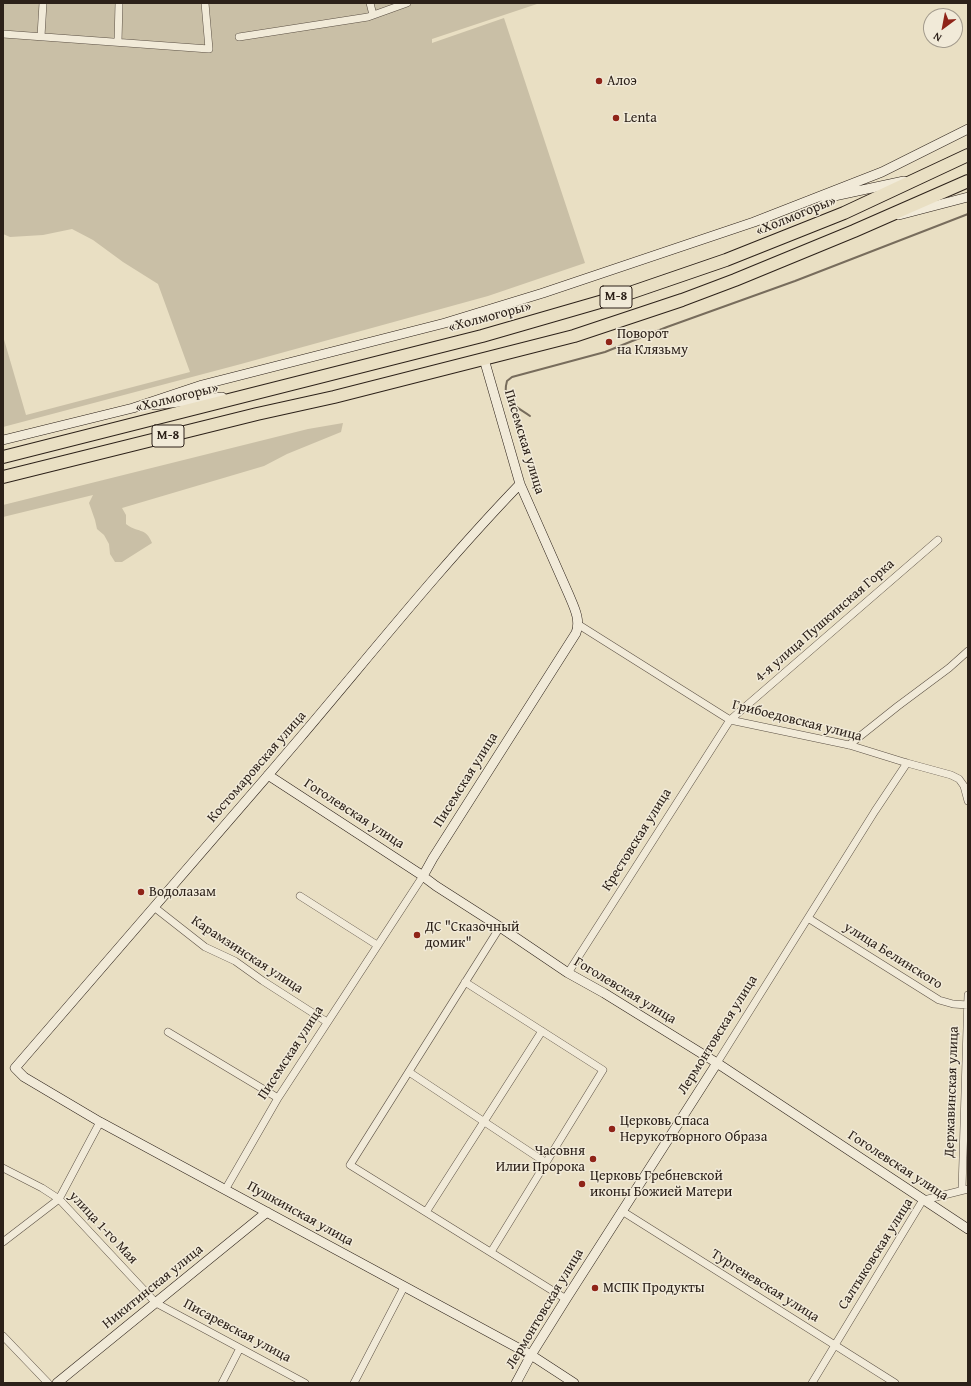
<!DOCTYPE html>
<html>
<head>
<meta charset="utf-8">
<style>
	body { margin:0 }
	#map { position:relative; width:971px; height:1386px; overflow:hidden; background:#e9dfc3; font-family:"Gentium Book Plus",serif }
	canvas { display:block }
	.frame { position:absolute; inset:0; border:4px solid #2c2119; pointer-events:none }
	.north { position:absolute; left:923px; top:8px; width:40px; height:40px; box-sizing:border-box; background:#f1ead8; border:1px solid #a29a8c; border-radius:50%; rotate:212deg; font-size:11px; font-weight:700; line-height:16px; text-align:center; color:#2c2119 }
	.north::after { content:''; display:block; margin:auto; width:14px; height:18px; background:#8f2418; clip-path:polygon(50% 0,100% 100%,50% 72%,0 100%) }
</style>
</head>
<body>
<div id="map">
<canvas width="971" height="1386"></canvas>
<div class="frame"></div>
<div class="north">N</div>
</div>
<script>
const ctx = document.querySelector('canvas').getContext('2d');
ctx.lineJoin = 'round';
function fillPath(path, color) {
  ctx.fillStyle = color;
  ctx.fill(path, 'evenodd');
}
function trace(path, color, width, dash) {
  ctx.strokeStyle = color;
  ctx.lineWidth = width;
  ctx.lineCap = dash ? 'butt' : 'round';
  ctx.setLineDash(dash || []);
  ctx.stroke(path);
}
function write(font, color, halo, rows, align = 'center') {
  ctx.font = font + ' "Gentium Book Plus",serif';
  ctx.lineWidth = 3;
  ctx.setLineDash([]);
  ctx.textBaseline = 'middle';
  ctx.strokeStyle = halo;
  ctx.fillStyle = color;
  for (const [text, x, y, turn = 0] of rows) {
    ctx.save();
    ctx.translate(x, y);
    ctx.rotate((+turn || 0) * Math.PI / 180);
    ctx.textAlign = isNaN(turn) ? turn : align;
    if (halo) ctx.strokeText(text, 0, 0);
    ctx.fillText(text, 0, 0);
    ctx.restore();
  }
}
fillPath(new Path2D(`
	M3 3H540L432 39V43L504 18 585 263 488 296 241 364 3 427V336L26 415 190 372 158 284 123 262 93 240 72 229 43 235 10 237 3 234Z
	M343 423 341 432 287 454 264 466 122 508 126 515V524C137 533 146 527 152 543L122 562H115L110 554 109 544 104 535 97 529 95 520 89 503 93 495 3 517V505L308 429Z`), '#c9bfa6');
trace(new Path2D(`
	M530 416C515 405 501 402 507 381L512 377 605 352 667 327 795 281 968 214`), '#776c5c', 2);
const street = new Path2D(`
	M370 3 373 15
	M3 34 209 49 205 3
	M41 36 43 3
	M239 37 368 17 407 3
	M118 42 119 3
	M579 625 730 720 849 745 907 763 951 775 959 779 964 786 968 801
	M849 745 898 706 949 668 968 651
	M300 896 377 945
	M154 907 205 947 235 961 263 981 327 1022
	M808 918 939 1000 953 1004 968 1005
	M500 927 350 1165 566 1299
	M568 973 730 720 938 540
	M465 982 603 1070 491 1252
	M168 1032 278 1098
	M717 1063 875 811 907 763
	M409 1072 545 1162
	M3 1168 42 1188 59 1199 156 1303 305 1383
	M225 1190 278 1098 423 876
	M962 1190 968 995
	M622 1211 895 1383
	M426 1212 542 1031
	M3 1242 59 1199 100 1122
	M3 1336 48 1383
	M222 1383 240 1348
	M354 1383 404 1287
	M812 1383 921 1203 924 1200 968 1189`);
const secondary = new Path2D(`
	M825 198 904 181
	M899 215 968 197
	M154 405 222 397
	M3 440 133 408 202 385 445 323 543 293 754 222 882 172 968 129
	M520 484C442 565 372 653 299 739 205 849 110 958 15 1068L24 1077 100 1122 531 1355 574 1383
	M268 775 420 874 436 886 500 927 568 973 604 993 717 1063 968 1229
	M423 876 433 858 576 633C581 620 574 607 569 595L520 484 484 359
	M57 1383 267 1212
	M516 1383 531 1355 566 1299 717 1063`);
const highway = new Path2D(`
	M3 457 482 336 624 295 726 260 844 213 968 155
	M3 477 257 414 334 397 574 336 682 300 735 280 854 231 968 181`);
trace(street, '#5b5044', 8);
trace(secondary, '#2c2119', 10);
trace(highway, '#2c2119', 14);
trace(street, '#f1ead8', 7);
trace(secondary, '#f1ead8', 9);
trace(highway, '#e9dfc3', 12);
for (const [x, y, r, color] of [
	[599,81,4,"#8f2418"],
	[616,118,4,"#8f2418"],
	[609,342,4,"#8f2418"],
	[141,892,4,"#8f2418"],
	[417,935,4,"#8f2418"],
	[612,1129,4,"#8f2418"],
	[593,1159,4,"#8f2418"],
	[582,1184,4,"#8f2418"],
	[595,1288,4,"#8f2418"]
]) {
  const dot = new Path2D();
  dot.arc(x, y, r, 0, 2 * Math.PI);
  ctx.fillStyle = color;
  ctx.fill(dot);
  trace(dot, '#f1ead8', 1.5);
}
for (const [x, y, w] of [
	[616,297,32],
	[168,436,32]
]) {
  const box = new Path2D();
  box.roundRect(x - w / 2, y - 11, w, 22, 3);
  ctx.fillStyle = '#f1ead8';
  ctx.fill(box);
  trace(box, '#2c2119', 1);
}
write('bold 13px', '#2c2119', null, [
	["М-8",616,297],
	["М-8",168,436]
]);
write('14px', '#2c2119', '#f1ead8', [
	["Алоэ",607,81],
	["Lenta",624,118],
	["Поворот",617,334],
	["на Клязьму",617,350],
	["Водолазам",149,892],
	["ДС \"Сказочный",425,927],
	["домик\"",425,943],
	["Церковь Спаса",620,1121],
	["Нерукотворного Образа",620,1137],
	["Часовня",585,1151,"right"],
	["Илии Пророка",585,1167,"right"],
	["Церковь Гребневской",590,1176],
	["иконы Божией Матери",590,1192],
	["МСПК Продукты",603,1288]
], 'left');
write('14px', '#2c2119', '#f1ead8', [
	["«Холмогоры»",796,216,-22],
	["«Холмогоры»",490,317,-15],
	["«Холмогоры»",177,398,-14],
	["Писемская улица",524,442,73],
	["4-я улица Пушкинская Горка",825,621,-41],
	["Грибоедовская улица",797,721,14],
	["Костомаровская улица",257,767,-49],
	["Писемская улица",466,780,-58],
	["Гоголевская улица",354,814,33],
	["Крестовская улица",637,840,-58],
	["Карамзинская улица",247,955,33],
	["улица Белинского",893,956,32],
	["Гоголевская улица",625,991,31],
	["Лермонтовская улица",718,1035,-58],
	["Писемская улица",291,1053,-57],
	["Державинская улица",952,1092,-88],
	["Гоголевская улица",898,1166,33],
	["Пушкинская улица",300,1214,29],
	["улица 1-го Мая",103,1228,47],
	["Салтыковская улица",876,1254,-58],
	["Тургеневская улица",765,1286,32],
	["Никитинская улица",153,1287,-39],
	["Лермонтовская улица",545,1309,-59],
	["Писаревская улица",237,1331,28]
]);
</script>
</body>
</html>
